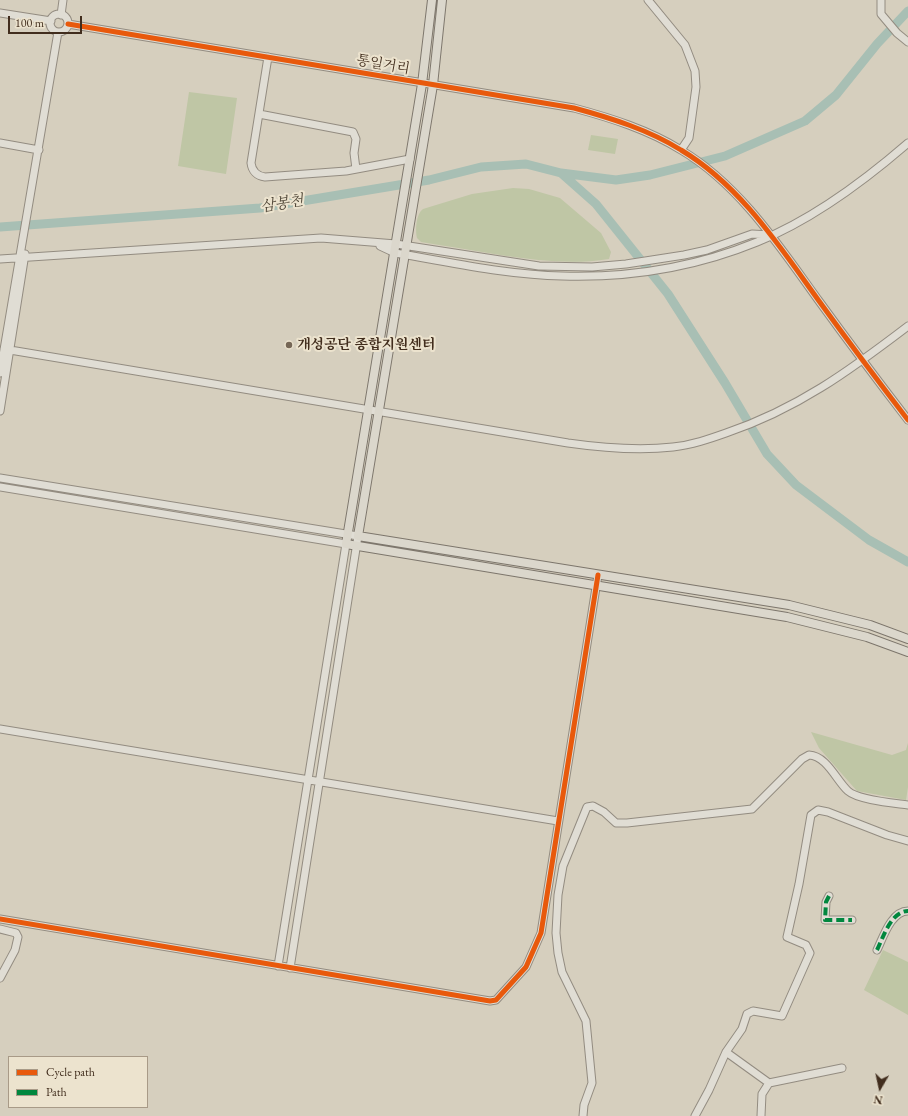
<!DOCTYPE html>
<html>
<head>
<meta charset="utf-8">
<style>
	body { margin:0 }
	#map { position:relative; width:908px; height:1116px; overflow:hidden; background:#d6cfbe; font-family:"EB Garamond",serif }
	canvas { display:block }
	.legend { position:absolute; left:8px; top:1056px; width:140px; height:52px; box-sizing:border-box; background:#ece3ce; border:1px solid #a89a87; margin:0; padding:5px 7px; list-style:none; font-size:12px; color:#412d1d }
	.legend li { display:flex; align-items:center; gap:8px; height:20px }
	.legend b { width:20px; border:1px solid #a89a87 }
	.north { position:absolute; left:860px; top:1068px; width:40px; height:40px; -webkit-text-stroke:3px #ece3ce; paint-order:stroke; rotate:189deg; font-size:11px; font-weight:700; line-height:16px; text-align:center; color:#412d1d }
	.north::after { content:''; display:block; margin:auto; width:14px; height:18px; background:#412d1d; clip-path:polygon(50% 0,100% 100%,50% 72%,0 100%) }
	.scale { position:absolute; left:8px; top:16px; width:74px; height:18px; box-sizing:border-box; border:2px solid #412d1d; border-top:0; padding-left:5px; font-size:12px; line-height:14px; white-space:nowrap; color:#412d1d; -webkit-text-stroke:3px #ece3ce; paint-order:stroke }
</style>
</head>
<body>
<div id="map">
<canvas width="908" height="1116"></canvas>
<ul class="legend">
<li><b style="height:5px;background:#e8590c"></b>Cycle path</li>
<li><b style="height:5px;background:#00873e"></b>Path</li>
</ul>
<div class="north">N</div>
<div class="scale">100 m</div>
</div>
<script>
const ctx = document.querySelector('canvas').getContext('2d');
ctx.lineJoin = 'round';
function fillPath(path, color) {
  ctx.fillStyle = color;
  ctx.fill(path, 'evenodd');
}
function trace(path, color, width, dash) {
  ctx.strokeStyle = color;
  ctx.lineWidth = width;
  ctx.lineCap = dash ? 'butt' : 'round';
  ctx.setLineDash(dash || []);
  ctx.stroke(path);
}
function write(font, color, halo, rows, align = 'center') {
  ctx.font = font + ' "EB Garamond","Noto Serif KR",serif';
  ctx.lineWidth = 4;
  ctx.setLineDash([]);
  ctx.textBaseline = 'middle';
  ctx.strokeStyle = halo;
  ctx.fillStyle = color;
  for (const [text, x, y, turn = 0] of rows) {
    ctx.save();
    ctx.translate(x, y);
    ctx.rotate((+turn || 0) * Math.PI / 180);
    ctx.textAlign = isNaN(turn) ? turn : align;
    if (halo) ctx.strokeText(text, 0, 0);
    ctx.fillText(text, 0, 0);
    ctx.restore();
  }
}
fillPath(new Path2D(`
	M189 92 237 98 226 174 178 166Z
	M591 135 618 139 615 154 588 150Z
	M513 188 529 189 560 198 601 233 611 252 609 259C553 268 494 253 439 245L421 242 417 238C415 230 416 214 423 209L472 194Z
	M811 732 892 755 906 750 908 743V787L906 800 857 791 819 748Z
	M883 950 908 962V1015L864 990Z`), '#bfc6a5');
trace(new Path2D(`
	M561 173 596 204 668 294 725 383 767 454 796 485 869 540 908 562
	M0 227 260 208 429 180 481 167 526 164 561 173 616 180 650 175 725 156 805 121 836 95 877 44 908 11`), '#a8bfb4', 9);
const minor = new Path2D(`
	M648 0 685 45 695 71 696 87 689 138 681 150
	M881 0V14L897 33 908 42
	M0 13 51 21
	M50 23a9 9 0 1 1 18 0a9 9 0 1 1-18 0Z
	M61 15 63 0
	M68 24 574 108C611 118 649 130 681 150 740 185 780 247 819 301 848 341 878 381 908 420
	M268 57 251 163C252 171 257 176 265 177L346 171 410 159
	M259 114 353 132 356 139 354 153 356 169
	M0 143 39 150
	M380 246 395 253C450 262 506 275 562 276 628 278 696 267 757 242 812 220 863 182 908 143
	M0 259 321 238 396 244 539 266 592 267 626 264 684 255 707 250 752 234 771 235
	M4 349 568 443C603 448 638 451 673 447 692 445 709 439 726 433 797 409 849 371 908 326
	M0 373 58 32
	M0 411 25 254
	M0 478 358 536 290 968
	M0 487 346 544 278 966
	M0 729 558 821
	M829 896 826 902 825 920H852
	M0 919 490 1001 496 1000 526 967 541 933 598 575
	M0 929 16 933 18 937 15 950 0 978
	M877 950C883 938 891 911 908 911
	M726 1052 769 1083 842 1068
	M583 1116 584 1105 592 1083 586 1021 562 972 558 953 556 933 558 895 563 866 587 807 593 806 604 812 616 823H627L752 809 802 759 809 755C827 756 836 780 848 791 858 800 894 803 908 805
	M695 1116 709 1090 726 1052 742 1029 747 1014 753 1011 782 1016 810 953 806 945 787 937 799 884 811 815 818 810 828 812 887 835 908 841
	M761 1116 762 1094 769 1083`);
const major = new Path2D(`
	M432 0 422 84 346 544 787 617 867 637 908 652
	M442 0 433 85 358 536 789 605 870 625 908 639`);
trace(minor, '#938c81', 9);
trace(major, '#7d766c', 10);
trace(minor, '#e0ddd4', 7);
trace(major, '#dbd7cc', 8);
trace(new Path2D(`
	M829 896 826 902 825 920H852
	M877 950C883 938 891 911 908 911`), '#00873e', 4, [8, 4]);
trace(new Path2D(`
	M68 24 574 108C611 118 649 130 681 150 740 185 780 247 819 301 848 341 878 381 908 420
	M0 919 490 1001 496 1000 526 967 541 933 598 575`), '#e8590c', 5);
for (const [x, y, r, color] of [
	[289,345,4,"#756655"]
]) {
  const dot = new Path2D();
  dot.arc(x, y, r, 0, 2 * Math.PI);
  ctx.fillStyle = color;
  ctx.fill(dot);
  trace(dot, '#ece3ce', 1.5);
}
write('14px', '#412d1d', '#ece3ce', [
	["통일거리",383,65,10]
]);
write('bold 14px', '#412d1d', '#ece3ce', [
	["개성공단 종합지원센터",297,345]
], 'left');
write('italic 15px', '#52493a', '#ece3ce', [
	["삼봉천",282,204,-9]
]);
</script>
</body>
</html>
